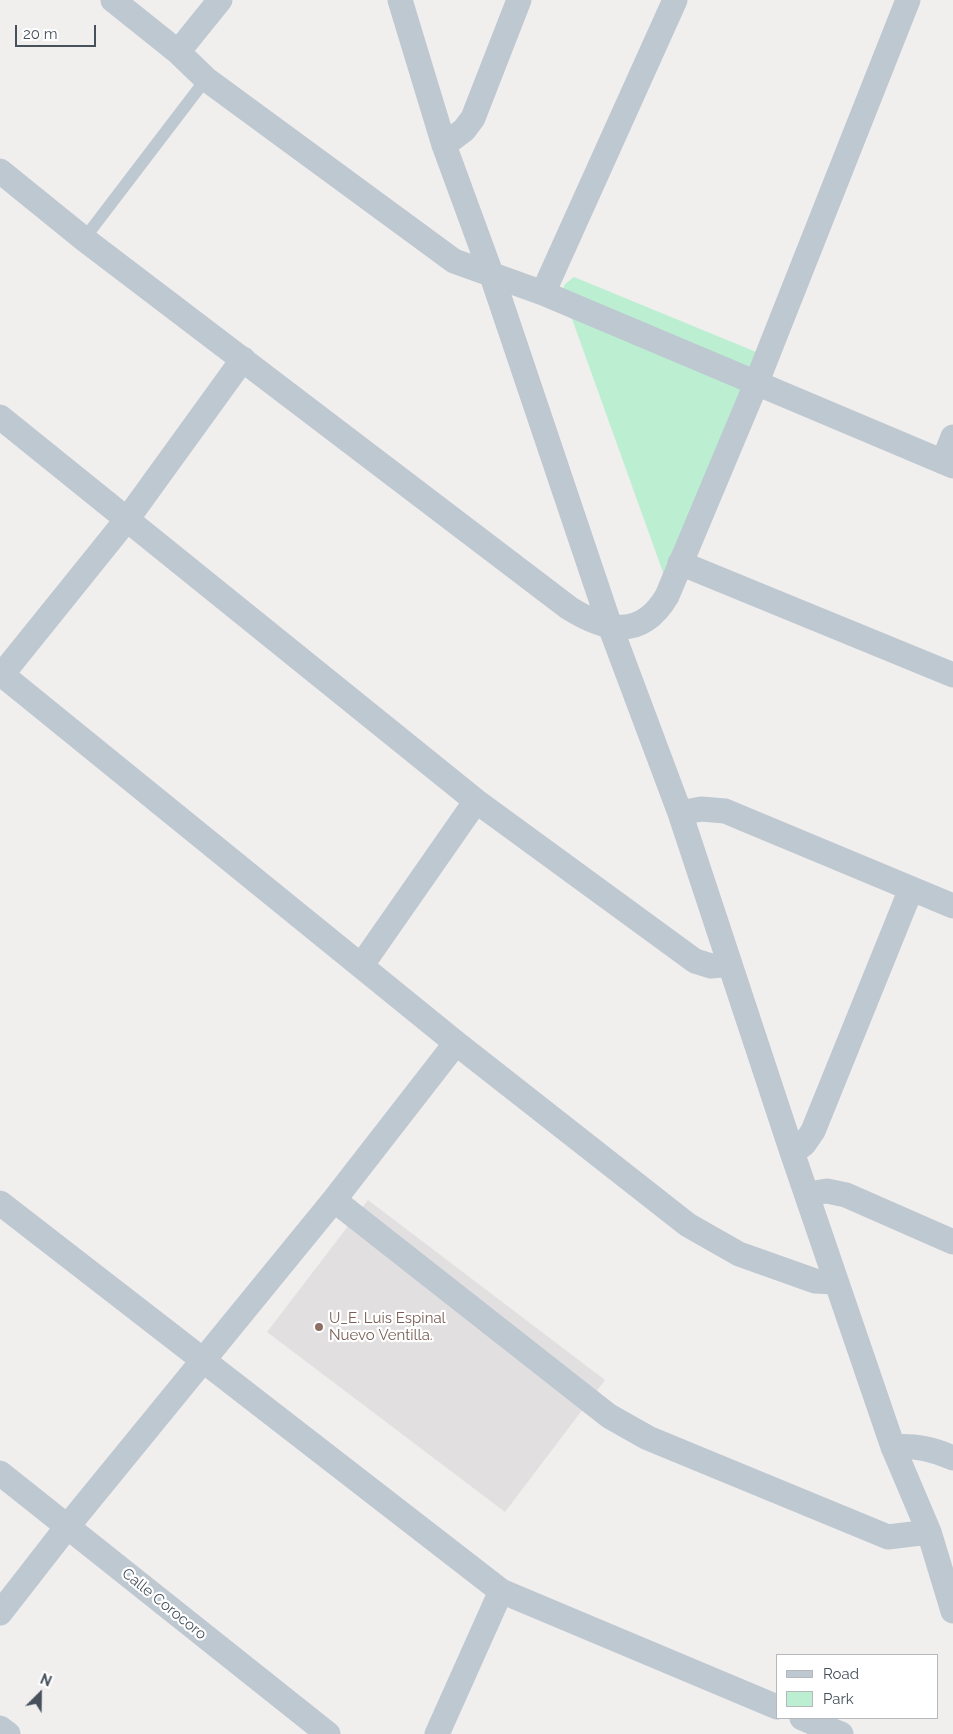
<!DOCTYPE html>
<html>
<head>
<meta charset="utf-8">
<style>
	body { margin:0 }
	#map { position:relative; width:953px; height:1734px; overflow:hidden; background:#f1eeee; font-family:Raleway,sans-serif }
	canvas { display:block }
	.legend { position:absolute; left:776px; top:1654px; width:162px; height:65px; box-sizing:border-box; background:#fff; border:1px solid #b5b9be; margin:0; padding:6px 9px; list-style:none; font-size:15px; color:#46515c }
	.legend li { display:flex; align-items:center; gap:10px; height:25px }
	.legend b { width:25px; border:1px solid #b5b9be }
	.north { position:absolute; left:15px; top:1669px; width:50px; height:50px; -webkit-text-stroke:4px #fff; paint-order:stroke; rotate:23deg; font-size:14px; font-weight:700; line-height:20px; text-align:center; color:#46515c }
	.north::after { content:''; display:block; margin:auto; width:18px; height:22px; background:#46515c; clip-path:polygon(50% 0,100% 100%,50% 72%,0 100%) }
	.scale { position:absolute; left:15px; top:25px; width:81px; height:22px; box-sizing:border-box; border:2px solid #46515c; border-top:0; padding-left:6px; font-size:15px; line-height:18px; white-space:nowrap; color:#46515c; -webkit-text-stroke:4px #fff; paint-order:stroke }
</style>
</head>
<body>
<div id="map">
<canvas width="953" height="1734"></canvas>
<ul class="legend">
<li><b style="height:6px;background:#bec8d1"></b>Road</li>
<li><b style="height:14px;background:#bcefd2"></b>Park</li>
</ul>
<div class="north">N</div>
<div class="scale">20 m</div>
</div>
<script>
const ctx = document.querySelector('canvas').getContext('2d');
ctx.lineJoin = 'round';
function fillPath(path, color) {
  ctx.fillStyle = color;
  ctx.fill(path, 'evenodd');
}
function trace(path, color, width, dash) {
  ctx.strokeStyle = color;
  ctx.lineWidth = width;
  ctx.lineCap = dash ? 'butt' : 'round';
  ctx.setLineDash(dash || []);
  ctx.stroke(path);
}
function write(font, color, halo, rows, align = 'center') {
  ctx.font = font + ' Raleway,sans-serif';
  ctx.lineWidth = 4.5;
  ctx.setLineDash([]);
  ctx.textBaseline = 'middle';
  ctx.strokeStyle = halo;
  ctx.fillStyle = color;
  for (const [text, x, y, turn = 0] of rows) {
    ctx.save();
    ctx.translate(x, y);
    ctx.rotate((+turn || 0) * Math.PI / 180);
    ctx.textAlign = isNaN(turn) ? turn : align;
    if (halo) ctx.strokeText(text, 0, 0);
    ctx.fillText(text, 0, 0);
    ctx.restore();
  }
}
fillPath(new Path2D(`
	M368 1200 605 1380 505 1512 267 1332Z`), '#e2dfe0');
fillPath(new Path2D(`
	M574 277 761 354 665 578 562 291 565 284Z`), '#bcefd2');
trace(new Path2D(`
	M84 239 206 79`), '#bec8d1', 12);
trace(new Path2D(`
	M113 0 178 52 206 79 454 261 543 293 953 466
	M400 0 444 145 492 276 610 626 680 813 792 1152 893 1447 929 1532 953 1611
	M178 52 220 0
	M444 145 464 130 473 118 519 0
	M0 171 84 239 569 608C606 631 641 640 667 596L756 384 908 0
	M543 293 675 0
	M0 417 476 801 695 961 711 966 730 964
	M943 462 953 437
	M680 563 953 675
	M0 673 456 1043 688 1225 739 1254 815 1281 835 1282
	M0 677 128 518 243 359
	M680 813 701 809 725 811 953 906
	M361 966 476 801
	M792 1152 804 1144 813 1131 911 889
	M808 1194 827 1191 846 1195 953 1242
	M334 1200 609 1416 648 1438 888 1537 929 1532
	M0 1203 501 1591 777 1707
	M893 1447C915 1445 932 1449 953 1458
	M0 1473 328 1734
	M0 1613 67 1527 334 1200 456 1043
	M802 1718 841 1734
	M0 1728 8 1734
	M437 1734 501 1591`), '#bec8d1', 25);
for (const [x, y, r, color] of [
	[319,1327,5,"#8d6e63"]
]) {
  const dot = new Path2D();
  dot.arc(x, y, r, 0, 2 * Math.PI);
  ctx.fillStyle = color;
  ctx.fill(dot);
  trace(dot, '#fff', 2);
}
write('15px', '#785e54', '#fff', [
	["U_E. Luis Espinal",329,1318],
	["Nuevo Ventilla.",329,1335]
], 'left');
write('15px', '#46515c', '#fff', [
	["Calle Corocoro",164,1604,39]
]);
</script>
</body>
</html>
